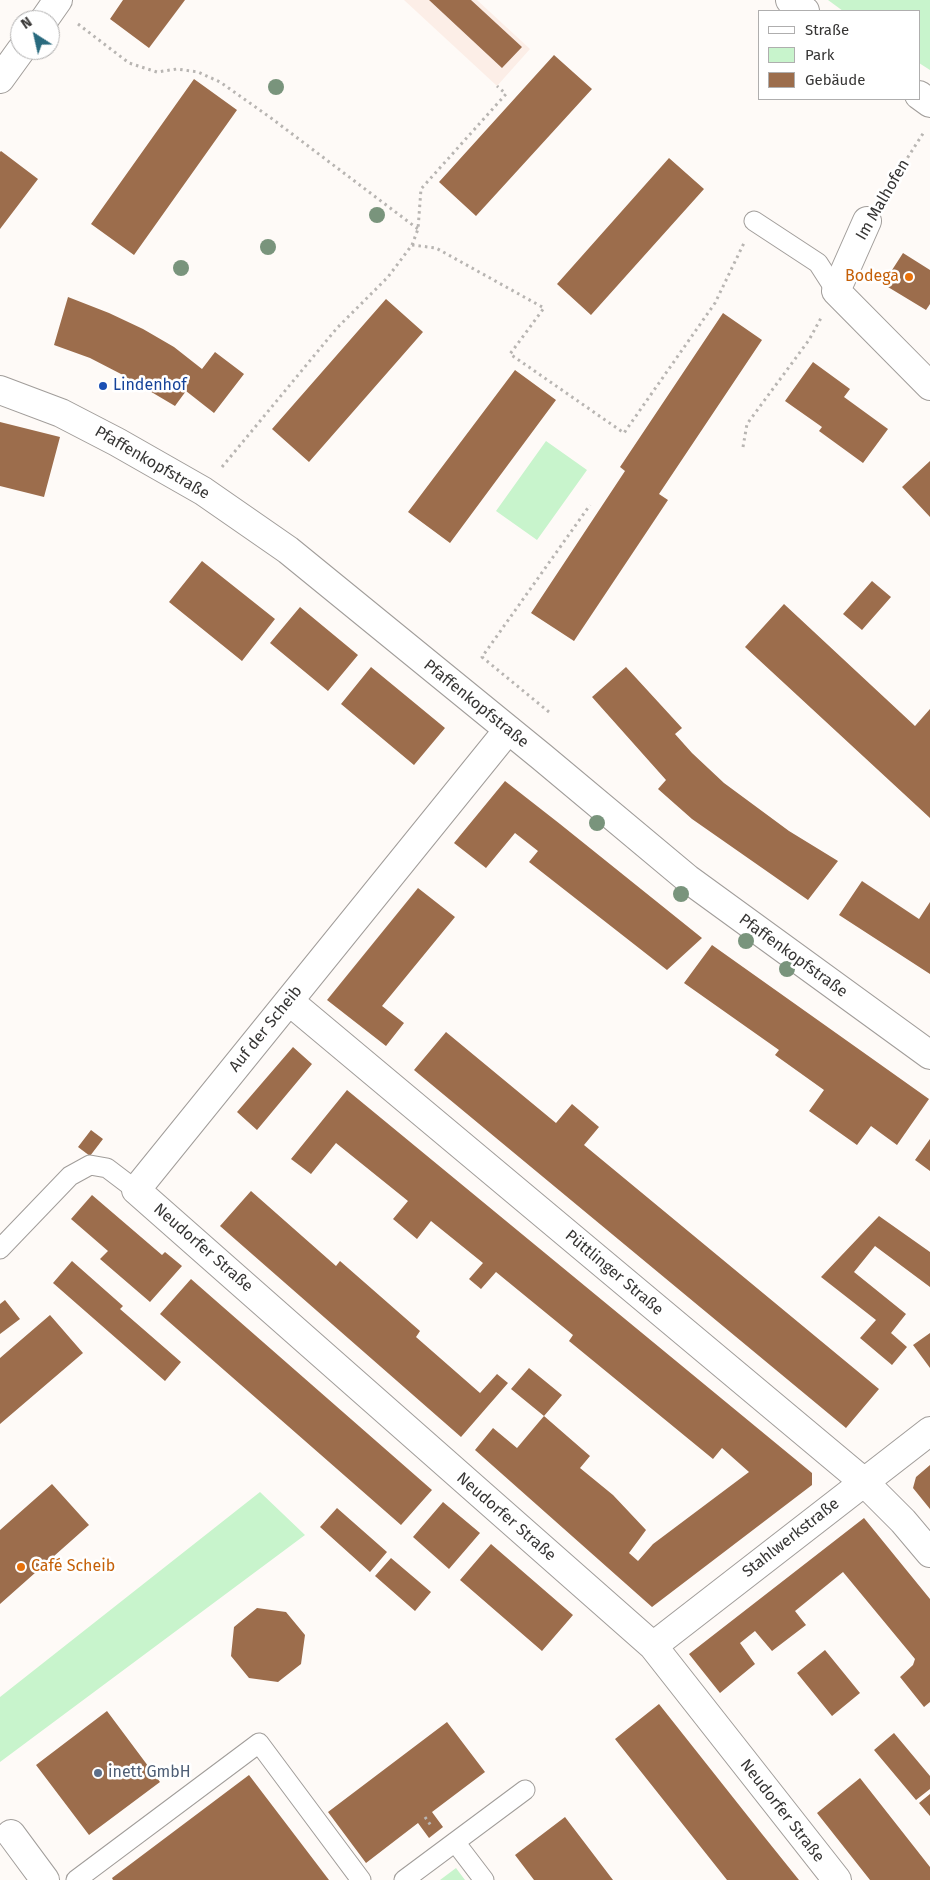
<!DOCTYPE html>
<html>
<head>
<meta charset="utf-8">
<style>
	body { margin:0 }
	#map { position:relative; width:930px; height:1880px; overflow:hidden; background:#fefaf7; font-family:"Fira Sans",sans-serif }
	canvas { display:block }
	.legend { position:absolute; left:758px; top:10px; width:162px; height:90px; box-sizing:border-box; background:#fff; border:1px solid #afaeae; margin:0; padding:6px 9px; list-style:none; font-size:15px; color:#363534 }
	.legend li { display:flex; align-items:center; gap:10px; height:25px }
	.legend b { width:25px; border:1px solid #afaeae }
	.north { position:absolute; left:10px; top:10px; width:50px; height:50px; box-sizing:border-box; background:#fff; border:1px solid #afaeae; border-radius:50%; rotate:325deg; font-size:14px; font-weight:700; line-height:20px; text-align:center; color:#363534 }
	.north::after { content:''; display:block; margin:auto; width:18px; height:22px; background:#296a7e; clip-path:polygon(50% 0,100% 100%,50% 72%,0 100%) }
</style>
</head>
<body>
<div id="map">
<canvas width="930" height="1880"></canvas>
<ul class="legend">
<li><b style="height:6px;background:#fff"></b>Straße</li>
<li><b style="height:14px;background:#c8f4cc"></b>Park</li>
<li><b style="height:14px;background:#9c6d4c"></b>Gebäude</li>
</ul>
<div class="north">N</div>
</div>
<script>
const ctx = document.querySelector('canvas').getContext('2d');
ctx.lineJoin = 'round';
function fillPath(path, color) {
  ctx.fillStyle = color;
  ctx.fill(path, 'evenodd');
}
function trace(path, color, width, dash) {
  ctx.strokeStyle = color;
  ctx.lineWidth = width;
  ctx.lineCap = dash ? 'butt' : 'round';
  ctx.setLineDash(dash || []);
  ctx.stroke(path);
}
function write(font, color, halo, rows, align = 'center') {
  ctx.font = font + ' "Fira Sans",sans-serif';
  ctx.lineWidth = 5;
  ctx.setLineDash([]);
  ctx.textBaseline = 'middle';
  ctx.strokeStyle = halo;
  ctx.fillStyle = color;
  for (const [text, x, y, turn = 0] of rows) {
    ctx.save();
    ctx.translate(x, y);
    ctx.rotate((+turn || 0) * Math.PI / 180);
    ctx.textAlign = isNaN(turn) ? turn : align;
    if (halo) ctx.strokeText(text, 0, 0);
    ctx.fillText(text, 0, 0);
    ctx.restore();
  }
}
fillPath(new Path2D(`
	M404 0H477L530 49 497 86Z`), '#fceee7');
fillPath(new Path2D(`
	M828 0H930V70L919 63V11H843Z
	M546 441 587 470 537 540 496 511Z
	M260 1492 305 1535 0 1762V1697Z
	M456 1868 465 1880H440Z`), '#c8f4cc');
fillPath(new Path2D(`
	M123 0H185L149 48 110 19Z
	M429 0H471L522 47 502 68Z
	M554 55 592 89 476 216 439 182Z
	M194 79 237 110 134 255 91 224Z
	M1 151 38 179 0 229V152Z
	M669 158 704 189 591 315 557 284Z
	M903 253 930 270V304L926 310 883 284Z
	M68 297 109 313 143 329 174 347 202 369 215 352 244 374 214 413 186 391 175 406 121 374 90 358 54 345Z
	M386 299 423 332 309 462 272 429Z
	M723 313 762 340 659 494 668 500 574 641 531 613 625 471 620 467Z
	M813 362 850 389 844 397 888 429 863 463 819 431 822 427 785 401Z
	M515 370 556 400 450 543 408 512Z
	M0 422 60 437 44 497 0 486Z
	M930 461V517L902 487Z
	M202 561 275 619 242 661 169 602Z
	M872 581 891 597 862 630 843 614Z
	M784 604 915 726 930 709V818L745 647Z
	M300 607 358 655 328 691 270 643Z
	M371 667 445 728 414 765 341 704Z
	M626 667 682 728 675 734 692 753 724 783 789 831 838 861 808 900 692 819 658 789 666 780 592 697Z
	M505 781 560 824 702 938 667 970 529 862 538 851 515 833 486 868 454 843Z
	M862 881 919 919 930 902V974L839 915Z
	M418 888 455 917 382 1006 404 1023 386 1046 327 1000Z
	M712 945 929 1099 897 1145 871 1126 857 1145 809 1111 824 1090 775 1055 779 1050 684 983Z
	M446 1032 556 1123 572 1104 599 1127 584 1145 879 1389 846 1428 414 1070Z
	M293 1047 312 1064 257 1130 237 1112Z
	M347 1090 812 1473V1485L652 1607 475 1450 493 1428 517 1448 544 1416 511 1389 529 1368 562 1395 544 1416 590 1456 580 1468 613 1495 646 1530 629 1553 638 1561 653 1544 749 1472 722 1448 713 1459 569 1341 573 1335 496 1272 481 1289 469 1279 483 1263 431 1221 417 1239 393 1219 408 1201 336 1143 311 1174 291 1159Z
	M91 1130 103 1139 90 1156 78 1147Z
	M930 1139V1171L915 1160Z
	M251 1191 336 1266 340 1261 420 1331 416 1337 480 1393 497 1374 508 1383 461 1437 220 1226Z
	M92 1195 162 1255 165 1252 182 1266 150 1302 100 1259 108 1251 71 1219Z
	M879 1216 930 1252V1287L875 1246 854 1272 906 1314 891 1333 907 1347 892 1365 860 1338 876 1320 821 1277Z
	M72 1261 123 1306 120 1309 181 1362 165 1381 53 1283Z
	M191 1279 432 1490 401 1525 160 1314Z
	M5 1300 20 1319 0 1334V1304Z
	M50 1315 83 1353 0 1424V1358Z
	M930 1333V1368L913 1345Z
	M930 1465V1509L913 1488 916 1477Z
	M52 1484 89 1525 0 1604V1530Z
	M443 1502 480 1533 449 1569 413 1537Z
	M337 1508 387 1552 370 1572 320 1527Z
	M864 1518 930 1599V1702L924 1707 900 1677 913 1665 915 1659 843 1572 795 1611 806 1625 772 1651 755 1631 740 1643 755 1664 720 1693 689 1654Z
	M491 1544 573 1615 542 1651 460 1580Z
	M391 1558 431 1592 415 1611 375 1576Z
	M257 1608 286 1612 305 1635 301 1664 278 1682 249 1678 231 1656 234 1627Z
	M825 1650 860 1693 832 1716 797 1673Z
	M659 1704 762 1834 799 1880H727L615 1739Z
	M107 1711 160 1782 89 1835 36 1765Z
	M447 1722 485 1772 432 1812 443 1827 429 1838 418 1823 366 1863 328 1812Z
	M894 1733 930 1776V1789L916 1800 874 1750Z
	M249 1775 329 1880H113L112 1878Z
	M860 1778 930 1867V1880H870L817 1813Z
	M930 1794V1816L919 1803Z
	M565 1817 613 1880H534L515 1855Z`), '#9c6d4c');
const lane = new Path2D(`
	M754 221 818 263 836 291
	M0 1249 70 1176 90 1165 107 1168 136 1190
	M455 1842 484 1880
	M76 1880 259 1743 361 1880
	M404 1880 525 1790`);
const street = new Path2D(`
	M790 0 805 11
	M44 20 58 0
	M0 79 21 50
	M919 95 930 103
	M867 221 836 291 930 386
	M508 730 136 1190 653 1646 837 1880
	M289 1001 864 1482 903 1521 930 1553
	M653 1646 930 1431
	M11 1834 45 1880`);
const secondary = new Path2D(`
	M0 390 61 413 117 442 203 491 288 550 542 757 688 879 930 1055`);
trace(lane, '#a19d9a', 21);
trace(street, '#a19d9a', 30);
trace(secondary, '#a19d9a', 30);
trace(new Path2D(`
	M78 24 129 63 157 72 177 69 198 72 220 82 271 118 418 229
	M883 196 924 132
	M412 245 436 248 544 308 510 354 624 433 715 303 744 243
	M743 447 747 424 809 340 821 318
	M222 467 337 328 388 277 412 245 418 229 421 189 506 94 497 86
	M549 712 482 657 590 505
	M425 1817 432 1827`), '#b8b5b2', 3, [2.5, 4]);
trace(lane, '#fff', 19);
trace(street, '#fff', 28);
trace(secondary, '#fff', 28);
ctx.fillStyle = '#79947c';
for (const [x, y] of [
	[276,87],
	[377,215],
	[268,247],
	[181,268],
	[597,823],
	[681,894],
	[746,941],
	[787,969]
]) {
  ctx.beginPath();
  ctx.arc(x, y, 8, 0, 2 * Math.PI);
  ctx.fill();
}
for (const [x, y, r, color] of [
	[909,277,5,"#e8710a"],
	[103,386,5,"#1a4fb4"],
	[21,1567,5,"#e8710a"],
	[98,1773,5,"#5c6f8a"]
]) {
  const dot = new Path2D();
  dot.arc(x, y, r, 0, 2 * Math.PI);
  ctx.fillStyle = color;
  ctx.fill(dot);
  trace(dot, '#fff', 2);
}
write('16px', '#363534', '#fff', [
	["Im Malhofen",883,200,-60],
	["Pfaffenkopfstraße",152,463,30],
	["Pfaffenkopfstraße",476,704,39],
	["Pfaffenkopfstraße",793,956,36],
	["Auf der Scheib",266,1029,-51],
	["Neudorfer Straße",203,1248,41],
	["Püttlinger Straße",614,1273,40],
	["Neudorfer Straße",506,1517,41],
	["Stahlwerkstraße",791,1538,-38],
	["Neudorfer Straße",782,1811,52]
]);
write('16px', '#c56008', '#fff', [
	["Bodega",899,277],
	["Café Scheib",31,1567,"left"]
], 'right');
write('16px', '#164399', '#fff', [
	["Lindenhof",113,386]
], 'left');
write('16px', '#4e5e75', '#fff', [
	["inett GmbH",108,1773]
], 'left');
</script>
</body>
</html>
